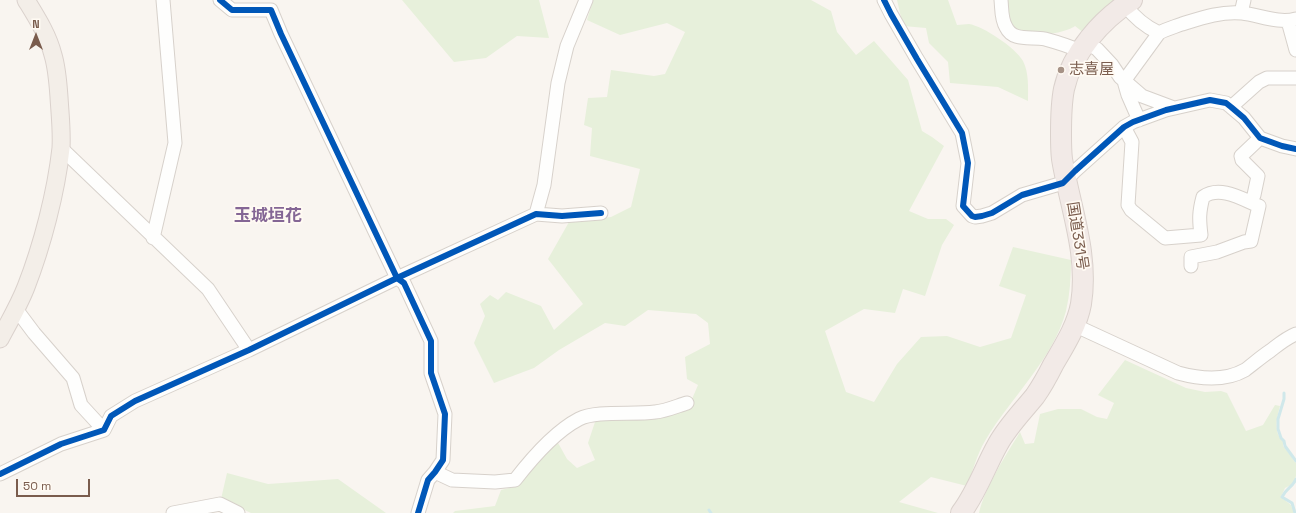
<!DOCTYPE html>
<html>
<head>
<meta charset="utf-8">
<style>
	body { margin:0 }
	#map { position:relative; width:1296px; height:513px; overflow:hidden; background:#f9f5f0; font-family:"Space Grotesk",sans-serif }
	canvas { display:block }
	.north { position:absolute; left:16px; top:16px; width:40px; height:40px; -webkit-text-stroke:3px #fffaf3; paint-order:stroke; rotate:0deg; font-size:11px; font-weight:700; line-height:16px; text-align:center; color:#7a5c4d }
	.north::after { content:''; display:block; margin:auto; width:14px; height:18px; background:#7a5c4d; clip-path:polygon(50% 0,100% 100%,50% 72%,0 100%) }
	.scale { position:absolute; left:16px; top:479px; width:74px; height:18px; box-sizing:border-box; border:2px solid #7a5c4d; border-top:0; padding-left:5px; font-size:12px; line-height:14px; white-space:nowrap; color:#7a5c4d; -webkit-text-stroke:3px #fffaf3; paint-order:stroke }
</style>
</head>
<body>
<div id="map">
<canvas width="1296" height="513"></canvas>
<div class="north">N</div>
<div class="scale">50 m</div>
</div>
<script>
const ctx = document.querySelector('canvas').getContext('2d');
ctx.lineJoin = 'round';
function fillPath(path, color) {
  ctx.fillStyle = color;
  ctx.fill(path, 'evenodd');
}
function trace(path, color, width, dash) {
  ctx.strokeStyle = color;
  ctx.lineWidth = width;
  ctx.lineCap = dash ? 'butt' : 'round';
  ctx.setLineDash(dash || []);
  ctx.stroke(path);
}
function write(font, color, halo, rows, align = 'center') {
  ctx.font = font + ' "Space Grotesk","Noto Sans JP",sans-serif';
  ctx.lineWidth = 3.5;
  ctx.setLineDash([]);
  ctx.textBaseline = 'middle';
  ctx.strokeStyle = halo;
  ctx.fillStyle = color;
  for (const [text, x, y, turn = 0] of rows) {
    ctx.save();
    ctx.translate(x, y);
    ctx.rotate((+turn || 0) * Math.PI / 180);
    ctx.textAlign = isNaN(turn) ? turn : align;
    if (halo) ctx.strokeText(text, 0, 0);
    ctx.fillText(text, 0, 0);
    ctx.restore();
  }
}
fillPath(new Path2D(`
	M402 0H539L549 38 517 36 486 58 454 62Z
	M593 0H811L831 11 837 32 856 55 874 41 908 80 922 131 932 137 944 146 909 211 928 219H946L954 225 942 245 925 296 903 289 895 313 864 309 825 331 846 392 874 402 897 364 921 337 947 336 980 347 1011 338 1026 295 999 286 1013 247 1071 260C1071 277 1070 294 1066 311 1053 360 1010 398 985 441 977 454 973 471 967 486L931 477 899 502 938 513H453L455 511 495 506 501 490 517 486 557 441 567 459 577 468 595 460 588 443 596 419 689 406 698 385 687 379 685 357 710 344 708 323 696 314 648 310 625 326 605 323 559 350 534 368 494 383 474 343 485 316 480 304 490 295 498 300 506 292 541 306 554 330 583 304 548 259 569 222 611 217 631 207 640 169 590 156 592 128 584 125 588 98 607 97 611 70 654 76 665 74 685 32 667 23 620 35 587 20Z
	M897 0H948L957 25C961 25 965 24 969 24 983 26 1016 48 1023 61 1029 73 1028 87 1028 101L998 87 950 83 948 62 929 43 926 28 903 26Z
	M1005 0H1119L1084 33 1075 26C1064 34 1020 41 1012 28 1009 23 1006 6 1005 0Z
	M1125 360 1186 388 1205 392 1221 391 1227 393 1246 431 1263 425 1275 405 1280 406C1277 418 1273 432 1283 441V446L1290 454 1294 461 1296 463V476L1293 484 1285 488 1281 497 1291 505 1294 513H979C985 487 1006 455 1020 432L1025 444 1034 443 1040 414 1058 409H1081L1097 417 1107 419 1114 403 1098 395Z
	M227 473 268 484 338 479 386 513H251L221 499Z`), '#e7f0db');
trace(new Path2D(`
	M1284 393V399L1278 419V429L1281 438 1284 441 1285 446 1296 461
	M709 510 711 513
	M1295 513 1292 503 1282 497C1287 487 1292 488 1296 479`), '#d0e8ea', 3);
const minor = new Path2D(`
	M220 0 232 10H271L281 34 397 278 404 283 431 341V373L445 414 443 460 435 472 428 480 418 513
	M884 0 891 14 917 59 962 133 968 163 963 206 972 216 975 217 982 216 992 213 1022 195 1063 183 1075 171 1124 127 1133 122 1166 110 1210 100 1226 103 1231 107 1244 118 1260 138 1282 146 1296 149
	M1001 0C1002 9 1001 19 1006 27 1013 42 1031 36 1045 39 1056 42 1069 46 1080 51
	M1125 5C1134 17 1144 26 1159 33 1166 29 1174 27 1182 24 1201 18 1221 11 1242 13 1259 15 1279 24 1296 19
	M1241 13 1244 0
	M1288 21 1296 50
	M1086 43 1097 49 1112 65 1120 77 1142 96 1174 108
	M1231 107 1259 82 1267 78H1295
	M1139 120 1128 95 1124 81 1159 33
	M1124 127 1132 142 1128 205 1131 210 1165 238 1201 235C1199 219 1199 212 1203 197 1220 185 1242 199 1259 206L1251 241 1244 242 1217 252 1191 257V266
	M61 148 208 289 249 350
	M1251 202 1254 195 1258 176 1242 160 1241 156 1260 138
	M536 214 544 185 558 83 567 46 586 0
	M153 238 175 143 163 0
	M16 309 34 333 73 378 81 405 104 430
	M1074 325 1178 373C1200 379 1224 382 1245 370 1253 364 1261 357 1270 351 1278 345 1286 338 1296 334
	M435 472 452 480 495 482 515 480C532 458 554 432 579 419 596 410 634 415 655 412 666 411 677 406 687 403
	M0 474 61 444 104 430 111 416 135 401 249 350 397 278 536 214 562 216 601 213
	M173 513 220 504 238 513`);
const major = new Path2D(`
	M0 339C9 322 19 305 26 287 42 246 56 193 61 148 62 131 60 114 59 97 58 83 57 68 53 55 48 35 37 18 26 0`);
const highway = new Path2D(`
	M961 513C977 492 985 467 998 444 1008 426 1022 412 1035 396 1042 386 1048 375 1053 365 1064 346 1077 326 1081 304 1089 254 1070 207 1062 159 1061 151 1061 142 1061 134 1061 119 1061 104 1064 89 1072 53 1101 20 1132 0`);
trace(minor, '#d7d1cb', 15);
trace(major, '#dad1cc', 19);
trace(highway, '#dad1cc', 22);
trace(minor, '#fefefd', 13);
trace(major, '#f3eee8', 17);
trace(highway, '#f2eae7', 20);
trace(new Path2D(`
	M220 0 232 10H271L281 34 397 278 404 283 431 341V373L445 414 443 460 435 472 428 480 418 513
	M884 0 891 14 917 59 962 133 968 163 963 206 972 216 975 217 982 216 992 213 1022 195 1063 183 1075 171 1124 127 1133 122 1166 110 1210 100 1226 103 1231 107 1244 118 1260 138 1282 146 1296 149
	M0 474 61 444 104 430 111 416 135 401 249 350 397 278 536 214 562 216 601 213`), '#0057b8', 6);
for (const [x, y, r, color] of [
	[1061,70,4,"#a69286"]
]) {
  const dot = new Path2D();
  dot.arc(x, y, r, 0, 2 * Math.PI);
  ctx.fillStyle = color;
  ctx.fill(dot);
  trace(dot, '#fffaf3', 1.5);
}
write('15px', '#7a5c4d', '#fffaf3', [
	["志喜屋",1069,70]
], 'left');
write('15px', '#7a5c4d', '#fffaf3', [
	["国道331号",1077,236,81]
]);
write('bold 17px', '#846695', '#fffaf3', [
	["玉城垣花",268,216]
]);
</script>
</body>
</html>
